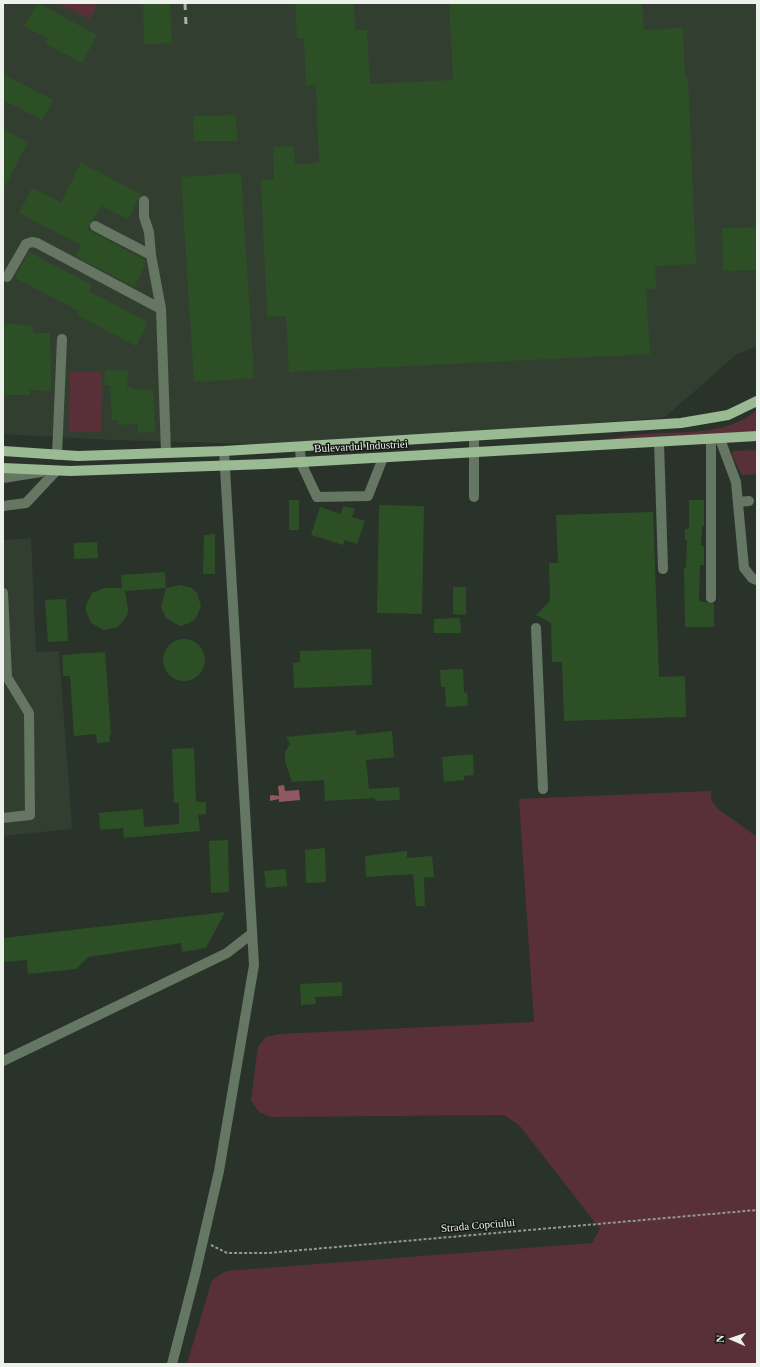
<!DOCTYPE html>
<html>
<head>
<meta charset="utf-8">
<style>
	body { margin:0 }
	#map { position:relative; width:760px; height:1367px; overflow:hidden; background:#2a3329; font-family:"Times New Roman",serif }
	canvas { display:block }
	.frame { position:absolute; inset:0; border:4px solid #ecf2eb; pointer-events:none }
	.north { position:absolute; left:712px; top:1319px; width:40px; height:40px; -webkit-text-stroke:3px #161915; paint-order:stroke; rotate:272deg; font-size:11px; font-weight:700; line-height:16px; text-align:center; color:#ecf2eb }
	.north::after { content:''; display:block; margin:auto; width:14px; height:18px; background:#ecf2eb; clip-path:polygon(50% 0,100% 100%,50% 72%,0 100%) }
</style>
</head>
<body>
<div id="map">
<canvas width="760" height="1367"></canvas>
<div class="frame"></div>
<div class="north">N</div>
</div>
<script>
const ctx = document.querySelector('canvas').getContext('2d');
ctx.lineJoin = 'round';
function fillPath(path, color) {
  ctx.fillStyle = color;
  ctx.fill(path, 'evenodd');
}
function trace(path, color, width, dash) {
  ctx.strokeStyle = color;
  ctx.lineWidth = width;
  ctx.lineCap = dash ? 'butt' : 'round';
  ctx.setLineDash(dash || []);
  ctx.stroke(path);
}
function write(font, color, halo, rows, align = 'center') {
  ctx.font = font + ' "Times New Roman",serif';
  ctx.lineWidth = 3;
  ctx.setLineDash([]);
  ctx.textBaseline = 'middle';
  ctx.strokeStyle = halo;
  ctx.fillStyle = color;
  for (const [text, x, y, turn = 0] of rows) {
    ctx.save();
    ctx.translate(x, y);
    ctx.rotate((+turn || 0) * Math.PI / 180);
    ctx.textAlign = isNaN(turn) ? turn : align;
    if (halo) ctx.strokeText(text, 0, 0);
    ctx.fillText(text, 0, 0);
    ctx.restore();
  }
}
fillPath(new Path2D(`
	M3 3H757V346L737 354 664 418 421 435 254 444 112 440 3 434Z
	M31 538 36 652 59 651 72 829 3 836V540Z`), '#323f30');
fillPath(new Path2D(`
	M56 3H98L90 19Z
	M70 372H102L101 432H69Z
	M757 410V431L603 440C613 439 623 436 633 435 674 430 723 439 757 410Z
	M757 450V474L742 475 732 455 733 451Z
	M711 791V800L718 809 757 837V1364H187L212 1280 226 1271 592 1243 600 1229 520 1126 504 1115 271 1117 259 1112 251 1101 258 1047 266 1037 280 1034 534 1022 519 799Z`), '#5a3038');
fillPath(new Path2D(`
	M284 785 285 791 299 790 300 800 279 802V799L270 801V796L272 795 279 796 278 786Z`), '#925862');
fillPath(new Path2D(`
	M38 3 97 35 82 63 45 43 48 39 24 26Z
	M143 3H170L172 43 144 44Z
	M295 3H354L355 30H367L370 84 453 80 449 3H642L644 30 683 28 685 77H688L696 264 655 266 656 289H646L650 354 289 372 286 316 267 317 261 180H274L273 147 294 146 295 164 319 163 316 85 306 86 304 38H297Z
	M3 74 53 100 42 120 3 100Z
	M236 115 237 141H194L193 116Z
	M3 129 28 142 3 190Z
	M81 163 141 194 128 219 101 206 89 226 88 230 145 260 146 263 134 287 75 256 81 245 19 213 32 188 61 202Z
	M241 173 254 378 194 382 181 177Z
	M757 227V270L723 271 722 228Z
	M29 252 92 285 89 291 148 322 136 346 77 315 79 311 15 278Z
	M3 324 31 325 34 333H50L51 391 30 390V395H3Z
	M105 370 128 371 127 388H133V390L153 389 155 432 138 433V424L117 425V420H112L110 386 104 385Z
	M289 500H299V530H289Z
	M689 500H704V526H702L701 546H704V565H700L699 601 714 604V627H685L684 568H686L687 540H685V529H689Z
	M379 505 424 506 422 614 377 613Z
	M343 506 355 509 352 517 365 521 357 544 345 540 343 545 311 535 320 507 341 514Z
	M653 512 659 677 685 676 686 717 564 721 562 662H552L551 623 536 615 550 601 549 563H558L556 515Z
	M215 534V574H203L204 535Z
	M97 542 98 558 74 559V543Z
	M165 572 166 588 125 591 128 609 127 616 118 627 104 630 91 623 86 611V605L92 593 104 588H122L121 575Z
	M180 585 192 588 197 593 201 606 196 618 190 623 180 626 166 618 161 607 166 588Z
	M453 587H466V615L453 614Z
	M66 599 68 641 48 642 45 600Z
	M460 618 461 633H434V619Z
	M163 660a21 21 0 1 1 42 0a21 21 0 1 1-42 0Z
	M371 649 372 685 294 688 293 663 300 662V651Z
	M105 652 111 735H109L110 742 97 743 96 734 74 736 70 676H63L62 655Z
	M463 669 464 693 467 692 468 706 446 707 445 687H441L440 670Z
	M356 730V735L392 731 394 757 366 760 369 789 399 787 400 800 375 801V798L325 801 324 780 292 782 285 761V752L290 744 286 737Z
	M194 748 196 802H206V814L198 815 200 831 124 838 123 828 100 830 99 813 143 809 144 827 179 824V803H174L172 749Z
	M473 754 474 775 464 776V780L444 782 442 757Z
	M228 840 229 892 211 893 209 841Z
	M325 848 326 882 306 883 305 850Z
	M407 851V858L432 856 434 877 424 878 425 906H416L413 874 366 877 365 856Z
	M286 869 287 886 266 888 264 871Z
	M225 912 206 948 182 952 181 943 88 957 76 969 28 974 27 960 3 962V938Z
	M342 982V996L315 997 316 1004 301 1005 300 984Z`), '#2c4f26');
trace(new Path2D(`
	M211 1245 227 1253H268L757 1210`), '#929991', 2, [3, 2]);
trace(new Path2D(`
	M144 201V217L149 232 151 255 161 309 166 452
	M95 226 151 255
	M7 277 26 244 32 242 37 243 161 309
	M711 439V598
	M720 439 736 482 744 568 752 578 757 580
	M659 442 663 569
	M300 447 301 463 317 497 368 496 383 458
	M57 455 62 339
	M3 478 41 472
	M474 497V436
	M738 502 749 501
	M3 506 26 503 56 471
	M3 593 7 677 29 713 30 815 3 818
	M536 628 543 789
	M3 1061 227 953 250 935
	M172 1364 195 1275 219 1171 254 965 224 451`), '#657662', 10);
trace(new Path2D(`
	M3 451 78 456 224 451 681 423 728 415 757 401
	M3 468 70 471 267 464 757 436`), '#99ba93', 10);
trace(new Path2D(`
	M185 3 186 25`), '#aab2a9', 3, [7, 7]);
write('11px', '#ecf2eb', '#161915', [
	["Bulevardul Industriei",361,447,-3],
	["Strada Copciului",478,1226,-5]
]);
</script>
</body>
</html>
